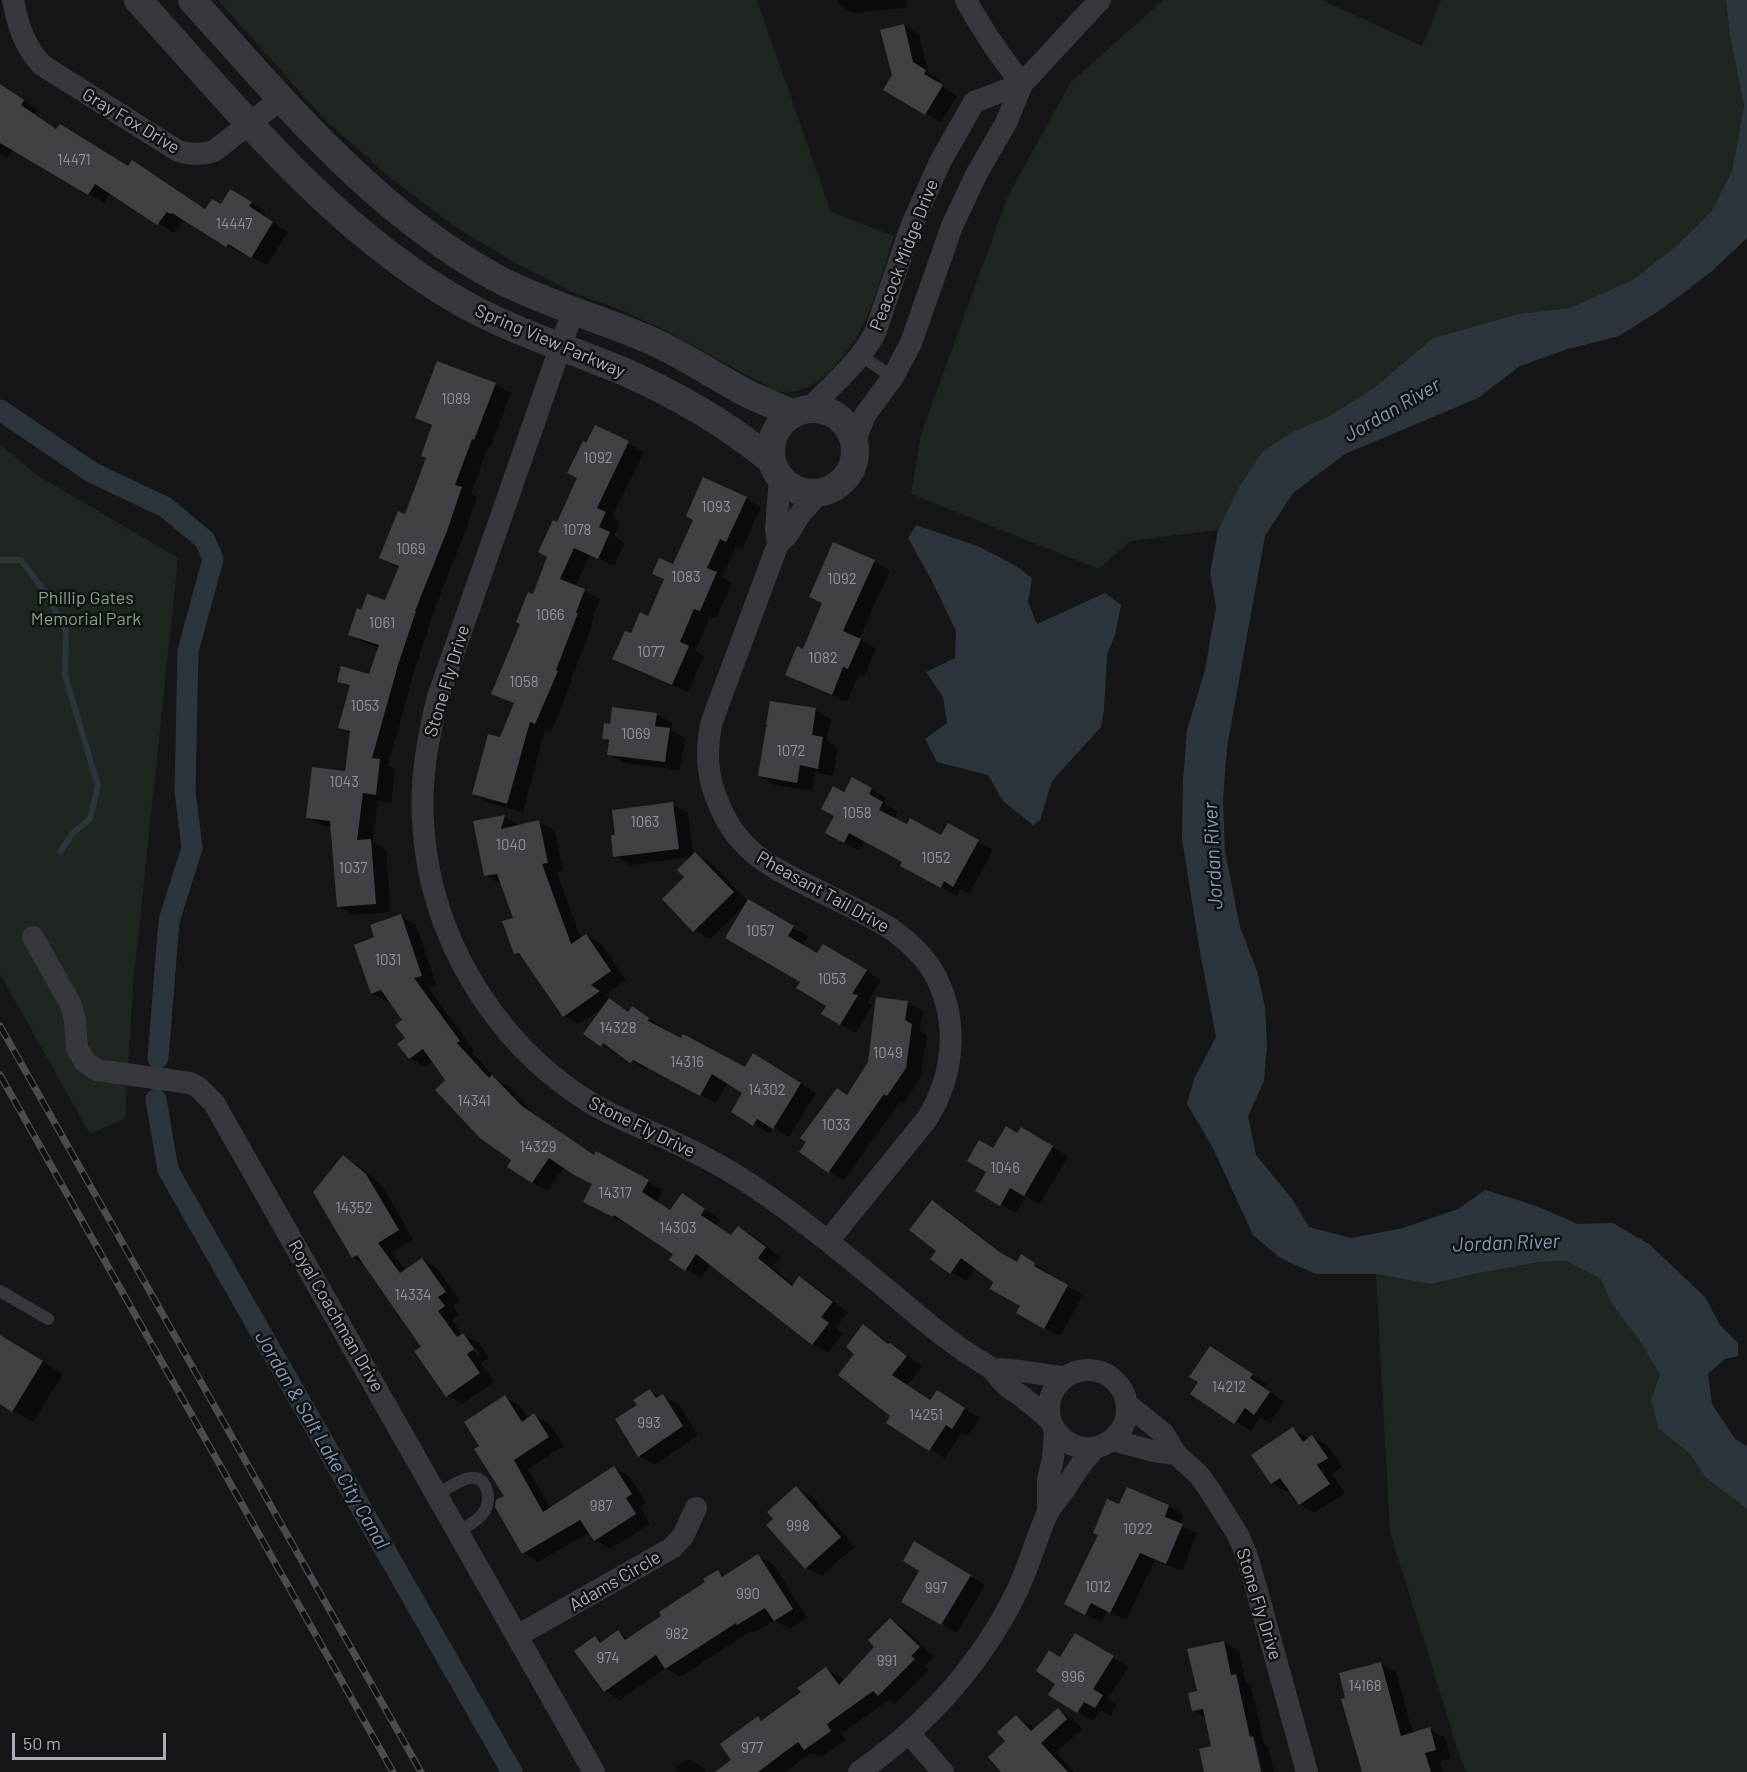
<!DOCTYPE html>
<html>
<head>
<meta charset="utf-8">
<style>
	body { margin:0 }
	#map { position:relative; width:1747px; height:1772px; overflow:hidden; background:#161618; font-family:Barlow,sans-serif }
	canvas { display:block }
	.scale { position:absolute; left:12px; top:1733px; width:154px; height:27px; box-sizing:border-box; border:3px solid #a8adb8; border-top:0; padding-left:8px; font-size:18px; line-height:21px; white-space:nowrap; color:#a8adb8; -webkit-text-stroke:4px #111113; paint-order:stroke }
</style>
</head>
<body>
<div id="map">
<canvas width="1747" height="1772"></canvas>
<div class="scale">50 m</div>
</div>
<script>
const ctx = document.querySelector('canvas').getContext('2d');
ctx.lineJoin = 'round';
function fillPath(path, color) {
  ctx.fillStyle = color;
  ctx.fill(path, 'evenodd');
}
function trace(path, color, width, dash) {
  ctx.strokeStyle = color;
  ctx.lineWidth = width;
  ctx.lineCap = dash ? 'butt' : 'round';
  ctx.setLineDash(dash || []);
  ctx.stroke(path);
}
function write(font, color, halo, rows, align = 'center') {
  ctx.font = font + ' Barlow,sans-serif';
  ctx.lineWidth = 5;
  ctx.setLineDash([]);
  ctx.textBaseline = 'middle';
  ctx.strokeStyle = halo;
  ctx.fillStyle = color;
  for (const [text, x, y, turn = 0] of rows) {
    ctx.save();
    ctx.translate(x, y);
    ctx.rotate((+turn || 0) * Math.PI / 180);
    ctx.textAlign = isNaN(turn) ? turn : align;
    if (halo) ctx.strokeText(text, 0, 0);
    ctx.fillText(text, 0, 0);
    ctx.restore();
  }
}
fillPath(new Path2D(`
	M218 0H757L831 212 894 236C877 288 871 327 833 368 817 385 800 395 776 391L666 331 621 310 577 294 517 264 454 226 392 179 324 119Z
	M1163 0H1322L1422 46 1441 0H1726L1730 36 1744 106 1732 171 1711 212 1675 247 1634 279 1570 308 1518 314 1433 338 1375 387 1331 415 1292 432 1262 452 1239 487 1218 530 1130 541 1099 569 911 494 921 434 1008 196 1071 82Z
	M0 444 37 475 178 558 133 985 125 1119 90 1134 0 974Z
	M1566 1261 1600 1278 1612 1304 1640 1341 1660 1375 1651 1399 1658 1428 1690 1454 1706 1478 1747 1509V1772H1467L1463 1766 1390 1532 1376 1274 1431 1284 1479 1273 1540 1262Z`), '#1e261f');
fillPath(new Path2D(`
	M1726 0H1747V238L1711 272 1662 309 1619 336 1568 349 1520 366 1478 398 1345 454 1293 493 1265 536 1227 747 1223 801 1225 851 1240 927 1257 971 1265 1007 1267 1044 1264 1081 1248 1116 1256 1155 1292 1199 1309 1227 1351 1238 1403 1228 1458 1209 1485 1190 1534 1205 1578 1224 1613 1223 1649 1244 1705 1297 1720 1325 1738 1343V1356L1725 1359 1708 1374 1712 1404 1735 1439 1747 1446V1509L1706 1478 1690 1454 1658 1428 1651 1399 1660 1375 1640 1341 1612 1304 1600 1278 1566 1261 1540 1262 1479 1273 1431 1284 1376 1274H1316L1280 1258 1253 1235 1213 1148 1187 1104 1194 1079 1216 1037 1199 946 1182 839 1183 780 1187 730 1205 670 1216 607 1210 573 1218 530 1239 487 1262 452 1292 432 1331 415 1375 387 1433 338 1518 314 1570 308 1634 279 1675 247 1711 212 1732 171 1744 106 1730 36Z
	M916 525 980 547 1016 566 1032 578 1028 602 1037 624 1105 593 1121 605 1115 635 1107 655 1104 710 1101 727 1052 781 1040 820 1033 825 1003 801 988 775 937 762 925 739 947 723 943 697 926 672 955 658 956 631 932 581 908 538Z`), '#2c353c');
fillPath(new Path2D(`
	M837 0H905L906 8 853 13 838 4Z
	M904 25 919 34 928 72 940 80 939 84 957 96 941 122 885 89 894 75Z
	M0 91 18 96 39 110 35 115 58 130 133 171H148L207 210 246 200 266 212 264 216 288 232 267 265 244 252 242 254 183 220 174 233 111 192 104 203 14 149 7 158 0 154Z
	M495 384 511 393 490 448 488 447 471 494 477 497 462 540 430 621H431L413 675 388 766 395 769 391 803 378 801 373 842 386 850 391 912 354 915 338 906 332 827 323 826 308 817 347 772 351 733 340 727 350 688 339 681 370 675 380 648 365 643 350 634 362 612 386 602 400 568 381 558 406 516 427 458 433 427 417 418Z
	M596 427 644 452 612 517 620 522 614 536 625 543 614 566 590 555 575 587 600 599 591 623 593 624 571 680 572 681 551 732 545 730 523 812 489 803 474 794 515 705 493 693 534 596 549 557 558 524 579 478 587 445Z
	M746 498 761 507 742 549 736 546 722 577 732 583 716 619 710 616 695 651 704 656 688 692 630 667 614 658 632 635 648 618 665 580 654 573 673 566Z
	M834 544 874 562 890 570 859 639 876 649 864 677 859 674 847 702 802 683 787 674 804 651 824 604Z
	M815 710 831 719 827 741 838 748 833 776 815 773 813 791 775 785 759 776Z
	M656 714 672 723 671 730 685 738 680 770 624 763 609 754 610 743 604 739 611 725Z
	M852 779 887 798 884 803 898 812 894 819 907 826 942 837 949 825 993 850 969 894 960 889 957 896 902 865 904 861 865 841 860 851 842 841 844 794Z
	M673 804 688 813 694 856 695 854 711 863 748 902 808 936 802 946 818 955 823 946 881 980 868 1002 872 1005 856 1033 823 1014 828 1006 802 982 745 905 710 939 694 930 686 877 692 857 630 865 615 856Z
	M504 816 519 825 539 822 555 831 563 871 557 872 581 939 586 935 601 944 626 980 605 995 614 1001 612 1002 630 1013 633 1008 664 1028 662 1030 745 1069 769 1064 816 1093 789 1137 773 1127 769 1133 733 1111 745 1092 728 1082 716 1103 649 1067 647 1070 618 1052 617 1054 602 1045 585 1033 603 1008 579 1024 564 1016 525 959 515 953V918L501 884 486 876Z
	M401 916 416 925 436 984 428 987 474 1051 472 1053 496 1079 508 1086 538 1117 595 1156 597 1153 663 1190 657 1202 671 1211 697 1204 720 1219 716 1225 732 1236 739 1227 754 1236 780 1257 772 1267 794 1285 800 1278 815 1287 848 1312 836 1327 843 1333 828 1353 812 1344 711 1264 701 1278 685 1269 675 1254 629 1224V1225L600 1210 594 1184 564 1167 548 1191 532 1182 447 1080 434 1061 425 1067 410 1058 404 1020 390 1001 388 1002 372 993 376 938Z
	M907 1002 923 1011 920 1031 927 1035 921 1077 903 1104 900 1102 844 1180 829 1171 848 1096Z
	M1022 1129 1068 1156 1040 1204 1026 1196 1016 1213 977 1190 988 1171Z
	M344 1157 359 1166 381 1184 413 1239 392 1252 406 1271 422 1259 437 1268 460 1301 453 1306 459 1315 452 1320 462 1334 479 1343 489 1358 481 1363 494 1382 462 1404 447 1395 423 1347 365 1264 353 1257ZM470 1345H473L480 1354 477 1356Z
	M932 1202 948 1211 1014 1262 1018 1264 1021 1257 1050 1273 1048 1276 1083 1295 1060 1336 1034 1322 1022 1305 976 1267 966 1281 950 1272 938 1251Z
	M864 1326 879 1335 922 1366 907 1385 931 1401H953L980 1418 968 1436 962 1432 945 1458 930 1449 892 1415 856 1353Z
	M0 1336 63 1374 33 1422 0 1403Z
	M1226 1357 1267 1384 1264 1388 1284 1402 1270 1423 1260 1417 1251 1431 1192 1393Z
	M650 1391 661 1397 663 1396 679 1405 698 1435 655 1465 639 1456Z
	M505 1397 520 1406 528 1419 534 1415 550 1424 564 1446 528 1469 551 1509 614 1468 630 1477 646 1503 640 1507 650 1524 610 1549 595 1540 590 1532 538 1562 523 1553 506 1496 481 1447Z
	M1293 1429 1308 1438 1312 1437 1328 1446 1342 1467 1332 1474 1345 1493 1315 1513 1300 1504 1290 1490 1287 1492 1272 1483Z
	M797 1488 812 1497 855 1547 821 1576 806 1567 775 1519Z
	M1127 1489 1169 1506 1184 1515 1180 1525 1197 1534 1182 1571 1155 1560 1126 1620 1107 1611 1101 1622 1081 1612Z
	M914 1543 985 1585 957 1633 903 1601 921 1570Z
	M758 1556 774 1565 807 1618 790 1629 775 1620 754 1633 751 1631 681 1677 666 1668 620 1700 605 1691 596 1638 603 1643 618 1632 630 1639 707 1583 718 1571 726 1576Z
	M890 1620 905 1629 934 1657 925 1666 929 1669 895 1704 888 1700 841 1734 846 1740 821 1758 811 1753 785 1772H717L733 1760 758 1718 763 1721 803 1693 826 1669 842 1678 844 1681 877 1647Z
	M1224 1642 1239 1651 1246 1682 1251 1685 1264 1744 1268 1747 1274 1772H1263L1255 1738H1252L1260 1772H1206L1213 1747 1206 1718 1193 1710 1198 1693Z
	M1091 1644 1128 1667 1108 1699 1117 1705 1111 1716 1100 1710 1093 1721 1052 1696 1057 1683 1061 1659Z
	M1380 1663 1396 1672 1413 1734 1429 1729 1445 1738 1451 1758 1440 1762 1443 1772H1363L1347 1699Z
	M1058 1710 1073 1719 1082 1729 1056 1752 1074 1772H1003L1007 1742 1016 1717 1032 1726 1035 1730Z
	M688 1759 704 1768 706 1772H678L675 1767Z`), '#0007');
trace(new Path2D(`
	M0 560H21L44 591 66 630 65 675 98 786 90 819 73 833 60 852`), '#2c353c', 6);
trace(new Path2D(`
	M0 410 93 473 165 507 205 540 213 559 188 651 185 791 192 848 169 921 158 1058
	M156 1099 168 1170 512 1772`), '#2c353c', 21);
fillPath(new Path2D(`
	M904 24 913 62 926 70 924 74 943 85 925 115 883 90 892 75 880 30Z
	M0 84 24 100 21 105 56 129 60 124 128 166 132 160 205 209 212 199 221 204 230 189 252 202 249 206 273 222 251 258 228 244 226 247 172 213 171 214 167 212 157 225 95 184 88 195 0 143Z
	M437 361 496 383 474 440 472 439 455 485 462 487 447 531 415 611H416L398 665 372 758 380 759 376 795 363 793 357 840 371 839 376 904 337 907 330 821 306 818 312 767 345 771 350 731 338 728 350 685 337 682 341 666 369 674 379 645 348 635 357 608 361 610 367 594 385 600 399 566 379 558 398 511 405 514 426 458 421 456 432 425 415 418Z
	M595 425 629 441 597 508 606 512 599 527 610 532 598 559 574 548 560 579 585 589 576 613H578L556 670 558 671 535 724 530 722 507 804 472 794 488 734 500 737 514 703 491 694 520 624 516 622 528 592 533 594 547 557 538 552 553 520 557 522 577 478 567 473 583 441 586 443Z
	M703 477 747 497 726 542 720 539 707 568 717 572 700 611 694 609 680 642 689 646 672 685 612 659 625 631 631 633 640 612 648 616 664 579 652 574 659 558 673 564 693 520 686 516Z
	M833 542 875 560 843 631 861 639 848 669 843 667 832 695 785 675 797 646 803 649 822 603 809 597Z
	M770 701 816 708 812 735 823 737 818 769 800 765 797 783 758 776 766 727 768 726 766 725Z
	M612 707 657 713 655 726 670 728 665 762 607 755 609 740 602 739 604 723 610 724Z
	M852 777 872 788 869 794 883 802 879 810 907 824 910 818 941 835 948 823 979 840 953 887 944 881 941 888 900 866 902 862 849 833 844 843 825 833 834 816 821 809 833 786 844 792Z
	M673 802 679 849 613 857 611 835H615L612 810Z
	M505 815 501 829 539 820 548 863 542 864 571 944 586 934 611 971 591 985 600 991 563 1017 519 953 514 954 502 921 513 918 497 874 484 876 473 821Z
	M695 852 734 892 693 932 662 899 684 877 677 870Z
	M748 899 794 926 788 936 817 953 823 944 867 970 852 994 858 995 840 1025 821 1014 826 1006 796 988 800 982 725 938Z
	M401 914 422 976 414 978 460 1041 457 1043 489 1078 492 1075 522 1106 594 1155 596 1151 649 1180 642 1192 670 1210 682 1193 705 1209 701 1215 731 1235 738 1226 766 1247 758 1258 792 1286 799 1276 833 1302 821 1317 829 1323 812 1345 696 1254 685 1271 669 1260 673 1254 614 1215 613 1217 583 1202 592 1184 574 1175 549 1158 532 1183 507 1167 511 1160 480 1138 435 1090 445 1080 423 1049 409 1059 397 1044 405 1038 395 1025 402 1020 381 990 371 994 354 945 374 937 370 925Z
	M876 997 908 1001 905 1020 912 1024 906 1068 887 1096 884 1094 828 1173 799 1152 806 1142 800 1138 837 1088 847 1095 868 1062Z
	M609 998 628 1012 632 1006 649 1018 648 1021 681 1038 683 1034 745 1067 753 1053 801 1083 773 1129 757 1119 753 1126 731 1112 742 1093 712 1074 700 1096 633 1060 630 1063 603 1043 601 1047 583 1034Z
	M1006 1126 1017 1133 1021 1127 1053 1146 1024 1196 1010 1188 1000 1206 975 1191 986 1172 967 1161 979 1140 993 1148Z
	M343 1155 366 1174 399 1230 378 1243 400 1273 422 1258 446 1292 438 1297 445 1306 438 1311 457 1337 463 1333 474 1349 467 1354 480 1373 446 1397 414 1351 421 1347 357 1255 352 1258 313 1192Z
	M932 1200 1001 1253 1017 1262 1021 1254 1035 1263 1034 1266 1068 1285 1044 1329 1016 1313 1020 1306 990 1289 993 1282 961 1258 950 1274 930 1259 936 1251 909 1230Z
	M863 1324 888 1344 890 1343 907 1356 892 1375 930 1400 937 1390 965 1408 952 1429 946 1425 929 1451 886 1423 890 1416 838 1375 854 1354 846 1347Z
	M0 1335 43 1361 12 1412 0 1404Z
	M1210 1346 1253 1374 1250 1378 1270 1392 1254 1415 1245 1408 1234 1424 1190 1394 1198 1382 1189 1377Z
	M650 1389 656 1398 663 1394 683 1426 638 1457 615 1419 637 1405 633 1400Z
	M505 1395 522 1422 534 1413 549 1437 514 1460 543 1512 614 1466 632 1494 626 1498 636 1514 594 1541 580 1520 522 1554 495 1507 496 1500 504 1496 474 1449 479 1446 464 1422Z
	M1293 1427 1303 1442 1312 1435 1328 1458 1317 1465 1330 1484 1299 1505 1280 1478 1271 1484 1251 1455Z
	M796 1486 841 1537 805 1569 766 1525 773 1519 767 1512Z
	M1127 1487 1169 1505 1165 1517 1183 1524 1166 1564 1140 1553 1110 1613 1091 1603 1085 1615 1064 1604 1098 1535 1093 1533 1107 1499 1119 1504Z
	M914 1541 971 1575 941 1625 901 1602 919 1571 903 1561Z
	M758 1554 793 1609 774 1621 765 1608 737 1625 736 1623 665 1669 656 1655 604 1692 574 1651 595 1636 600 1643 618 1630 625 1640 661 1616 659 1612 705 1582 703 1579 718 1570 722 1577Z
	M890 1618 920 1647 911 1656 915 1659 878 1696 873 1691 827 1724 831 1731 804 1750 798 1742 758 1772H715L731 1760 720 1744 758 1716 761 1721 801 1692 797 1688 826 1667 839 1685 874 1647 868 1640Z
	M1075 1633 1114 1656 1093 1689 1103 1695 1095 1708 1084 1702 1077 1713 1048 1695 1055 1684 1036 1671 1049 1650 1060 1657Z
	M1224 1641 1231 1675 1236 1674 1250 1737 1253 1736 1261 1772H1204L1199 1749 1211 1746 1203 1709 1192 1711 1188 1693 1197 1691 1187 1649Z
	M1381 1662 1401 1736 1430 1727 1436 1750 1425 1753 1431 1772H1362L1341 1699 1345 1698 1339 1673Z
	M1058 1708 1067 1719 1041 1743 1068 1772H1001L988 1757 1005 1741 997 1732 1016 1715 1031 1731Z`), '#404145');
trace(new Path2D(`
	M861 356 893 377
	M0 1291 48 1319
	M437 1494C445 1490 461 1479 470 1478 488 1475 492 1501 484 1512 478 1521 467 1526 458 1532`), '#37383d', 12);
trace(new Path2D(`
	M13 0C18 25 24 46 42 65L178 151C191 155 202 155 214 151L281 99
	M966 0C982 30 1001 57 1022 84
	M573 311 437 700C428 740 420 780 423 822 429 934 492 1040 586 1100 611 1116 638 1126 665 1138 698 1153 730 1170 759 1190 816 1229 868 1274 921 1318 936 1330 950 1342 966 1352 974 1358 984 1363 992 1369 997 1374 1001 1380 1006 1385 1012 1391 1020 1394 1026 1400 1034 1406 1042 1413 1050 1420
	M809 409C833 384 859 363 875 333L911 227 940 162 974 102 1022 84
	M854 443 865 415 893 377 911 343 952 226 977 173 1006 123 1022 84 1100 0
	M819 493 800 514 788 534 778 544 712 721C706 747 706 772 716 797 735 849 766 865 813 888 839 901 865 913 890 928 906 940 922 953 932 970 960 1017 955 1074 927 1119L828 1241
	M778 544 776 529 780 478
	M33 937 71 1005 75 1020 77 1048 85 1062 97 1070 190 1083 198 1087 214 1103 594 1772
	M992 1369C1016 1369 1039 1374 1063 1377
	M1049 1409a39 39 0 1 1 78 0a39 39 0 1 1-78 0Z
	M1127 1404 1163 1433 1176 1454 1199 1475 1211 1492 1238 1535 1248 1559 1255 1584 1307 1772
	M1112 1440 1153 1451 1176 1454
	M1048 1512V1479L1053 1459 1055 1431
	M517 1636 672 1548 683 1536 696 1508
	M909 1733 943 1772
	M859 1772C926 1725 981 1665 1017 1591 1029 1566 1036 1539 1047 1514 1052 1503 1062 1495 1068 1484 1077 1469 1083 1461 1095 1448`), '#37383d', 22);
trace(new Path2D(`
	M138 0C237 109 332 229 462 303 514 332 570 349 625 372 677 395 728 425 772 461
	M192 0C285 103 376 214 500 280 549 305 602 319 652 341 685 356 716 377 748 394 763 401 778 407 794 414
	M771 451a42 42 0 1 1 84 0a42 42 0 1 1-84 0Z`), '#37383d', 28);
const rail = new Path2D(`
	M0 1026 421 1772
	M0 1075 393 1772`);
trace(rail, '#4a4c52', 7);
trace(rail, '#111113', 4.5, [14]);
write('15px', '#8e929b', null, [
	["14471",74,160],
	["14447",234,224],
	["1089",456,399],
	["1092",598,458],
	["1093",716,507],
	["1078",577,530],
	["1069",411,549],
	["1083",686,577],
	["1092",842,579],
	["1066",550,615],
	["1061",382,623],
	["1077",651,652],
	["1082",823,658],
	["1058",524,682],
	["1053",365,706],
	["1069",636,734],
	["1072",791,751],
	["1043",344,782],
	["1058",857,813],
	["1063",645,822],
	["1040",511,845],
	["1052",936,858],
	["1037",353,868],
	["1057",760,931],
	["1031",388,960],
	["1053",832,979],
	["14328",618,1028],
	["1049",888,1053],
	["14316",687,1062],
	["14302",767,1090],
	["14341",474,1101],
	["1033",836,1125],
	["14329",538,1147],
	["1046",1005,1168],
	["14317",615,1193],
	["14352",354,1208],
	["14303",678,1228],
	["14334",413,1295],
	["14212",1229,1387],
	["14251",926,1415],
	["993",649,1423],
	["987",601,1506],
	["998",798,1526],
	["1022",1138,1529],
	["1012",1098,1587],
	["997",936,1588],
	["990",748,1594],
	["982",677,1634],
	["974",608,1658],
	["991",887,1661],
	["996",1073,1677],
	["14168",1365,1686],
	["977",752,1748]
]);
write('18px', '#a8adb8', '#111113', [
	["Gray Fox Drive",131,121,31],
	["Peacock Midge Drive",904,255,-69],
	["Spring View Parkway",550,341,23],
	["Stone Fly Drive",447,681,-73],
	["Pheasant Tail Drive",823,892,29],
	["Stone Fly Drive",642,1127,26],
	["Royal Coachman Drive",336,1316,60],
	["Adams Circle",615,1581,-30],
	["Stone Fly Drive",1259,1604,73]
]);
write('18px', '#7fa381', '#111113', [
	["Phillip Gates",86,598],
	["Memorial Park",86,619]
]);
write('italic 20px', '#7f9bb3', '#111113', [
	["Jordan River",1392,410,-30],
	["Jordan River",1213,856,-93],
	["Jordan River",1506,1243,-2],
	["Jordan & Salt Lake City Canal",322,1440,60]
]);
</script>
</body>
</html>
